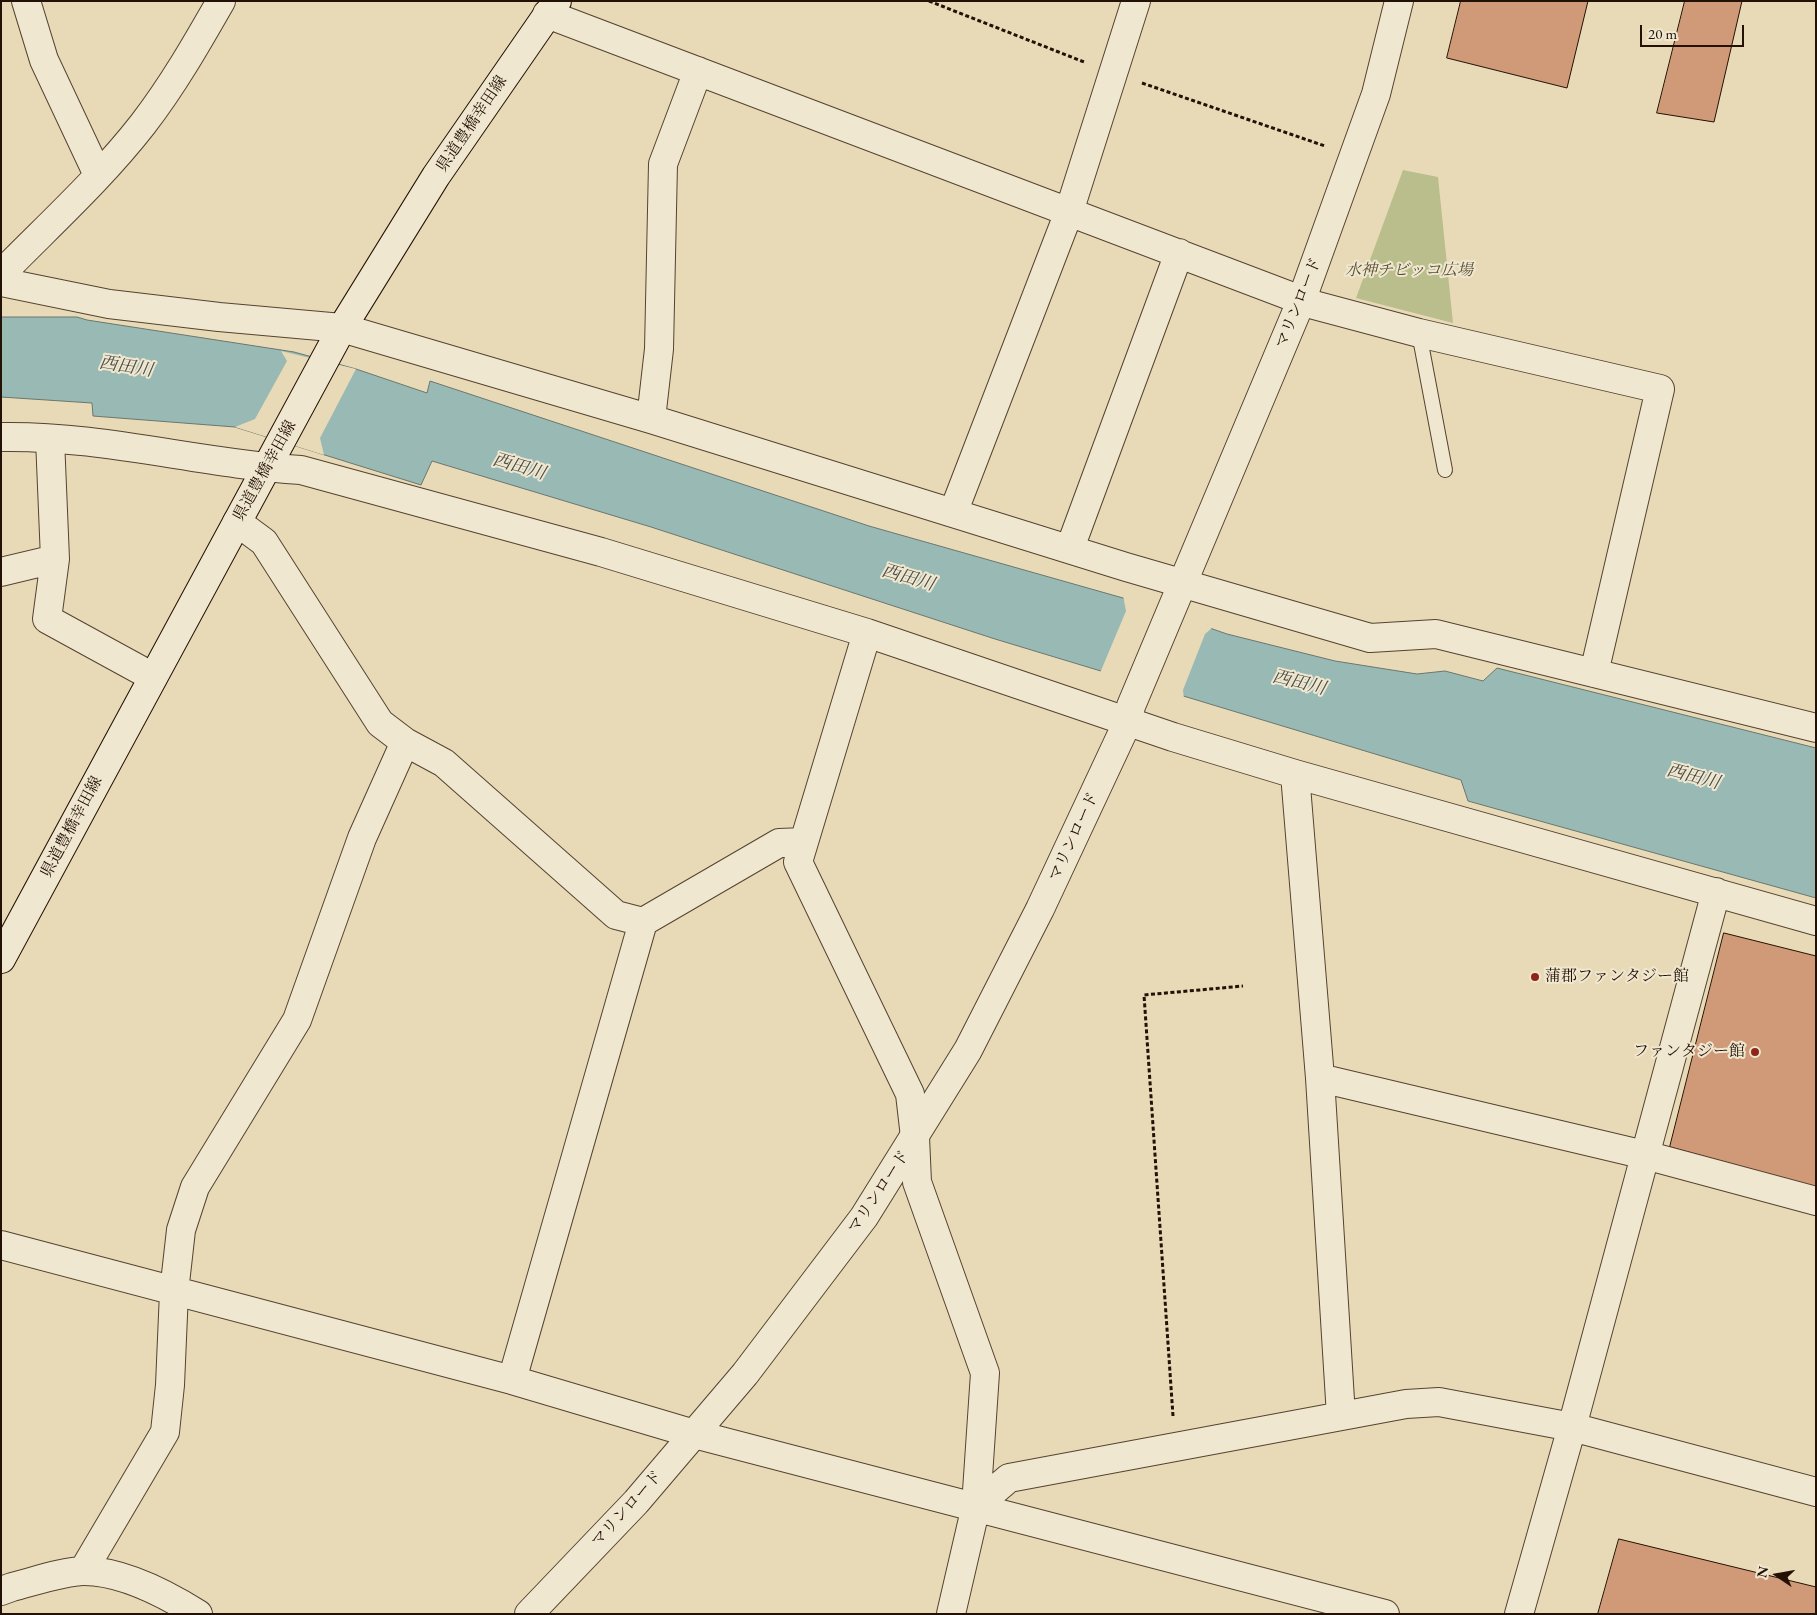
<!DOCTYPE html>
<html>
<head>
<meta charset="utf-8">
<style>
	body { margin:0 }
	#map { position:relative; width:1817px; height:1615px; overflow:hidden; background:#e8dab6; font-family:"EB Garamond",serif }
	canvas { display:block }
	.frame { position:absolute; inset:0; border:2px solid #231105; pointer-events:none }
	.north { position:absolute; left:1752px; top:1550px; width:50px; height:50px; -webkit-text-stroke:4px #f0e7d0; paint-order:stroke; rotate:282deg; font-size:14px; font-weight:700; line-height:20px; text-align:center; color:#231105 }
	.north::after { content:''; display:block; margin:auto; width:18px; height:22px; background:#231105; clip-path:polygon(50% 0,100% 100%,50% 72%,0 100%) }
	.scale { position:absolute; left:1640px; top:25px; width:104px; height:22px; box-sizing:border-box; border:2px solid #231105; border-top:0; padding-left:6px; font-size:15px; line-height:18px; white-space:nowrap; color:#231105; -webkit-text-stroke:4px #f0e7d0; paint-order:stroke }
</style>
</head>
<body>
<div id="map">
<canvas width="1817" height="1615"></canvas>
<div class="frame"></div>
<div class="north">N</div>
<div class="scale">20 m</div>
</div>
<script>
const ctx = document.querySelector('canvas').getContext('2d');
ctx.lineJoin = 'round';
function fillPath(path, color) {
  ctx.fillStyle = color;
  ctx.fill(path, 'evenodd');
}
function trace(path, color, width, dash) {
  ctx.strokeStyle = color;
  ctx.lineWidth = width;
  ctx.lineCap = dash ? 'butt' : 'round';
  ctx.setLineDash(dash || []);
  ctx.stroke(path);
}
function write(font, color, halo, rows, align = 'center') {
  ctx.font = font + ' "EB Garamond","Noto Serif JP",serif';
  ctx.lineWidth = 4;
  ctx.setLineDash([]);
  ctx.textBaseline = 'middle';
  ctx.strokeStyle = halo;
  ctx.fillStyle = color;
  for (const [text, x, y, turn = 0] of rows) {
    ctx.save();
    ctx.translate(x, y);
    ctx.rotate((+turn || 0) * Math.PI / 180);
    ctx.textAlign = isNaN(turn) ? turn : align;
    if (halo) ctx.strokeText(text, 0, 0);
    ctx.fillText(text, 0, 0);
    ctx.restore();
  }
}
fillPath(new Path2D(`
	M1403 170 1438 177 1453 323 1356 298Z`), '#b9be8c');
const water = new Path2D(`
	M1 317H77L87 320 294 352 356 369 427 393 430 381 869 526 1123 598 1227 634 1335 661 1417 674 1445 671 1483 681 1497 668 1816 748V898L1468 801 1461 780 995 639 651 527 432 461 421 485 235 427 93 416 92 403 1 397Z`);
fillPath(water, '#99b9b5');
trace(water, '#6a766f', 1);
fillPath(new Path2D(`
	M281 351 356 369 320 438 324 455 235 427 255 419 287 361Z
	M1123 595 1213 627 1205 634 1183 690 1184 699 1100 673 1126 611Z`), '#e8dab6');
const building = new Path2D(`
	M1461 1H1588L1567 88 1447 58Z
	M1685 1H1742L1714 122 1657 113Z
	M1724 933 1816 956V1187L1670 1147Z
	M1619 1539 1816 1587V1614H1598Z`);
fillPath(building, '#d09977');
trace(building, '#231105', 1);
const service = new Path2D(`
	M1419 333 1445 470`);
const minor = new Path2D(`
	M26 1 44 60 98 175
	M547 14 1314 305 1419 333 1660 389 1594 673
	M1 274C49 225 101 178 143 124 173 85 197 43 221 1
	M1 282 109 304 219 317 342 328 651 419 1126 567 1370 638 1436 634 1816 728
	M651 419 659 349 663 164 698 71
	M1 437C102 435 201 464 301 470L601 552 867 633 1173 737 1295 774 1816 921
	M50 439 55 559 47 619 153 677
	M953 513 1069 212 1136 1
	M237 522 264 542 380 723 405 742 444 763 616 915 643 922 779 843 804 842
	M1070 548 1179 253
	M1 572 55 559
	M867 633 798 862 910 1094 915 1137 917 1182 985 1373 976 1506 951 1614
	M1295 774 1320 1078 1341 1416
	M1320 1078 1645 1155 1816 1201
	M1 1245 512 1380 694 1434 1385 1614
	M512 1380 643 922
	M976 1506 1009 1478 1406 1404 1439 1402 1572 1427 1816 1492
	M83 1571 165 1432 170 1385 174 1292 181 1230 195 1187 297 1020 362 838 405 742
	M1 1591 12 1587C32 1582 65 1571 84 1571 123 1571 166 1594 198 1614
	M1519 1614 1572 1427 1716 892`);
const tertiary = new Path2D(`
	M529 1614 636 1502 745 1374 864 1217 968 1050 1040 909 1128 721 1131 706 1302 299 1376 94 1399 1`);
const secondary = new Path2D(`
	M1 959 342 328 436 176 557 1`);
trace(service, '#544331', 16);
trace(minor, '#544331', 30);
trace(tertiary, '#544331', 30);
trace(secondary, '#231105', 30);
trace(new Path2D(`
	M929 1 1084 62
	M1142 83 1325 146
	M1173 1416 1144 995 1243 986`), '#231105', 3, [4, 2.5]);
trace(service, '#f0e7d0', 14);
trace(minor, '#f0e7d0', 28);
trace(tertiary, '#f0e7d0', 28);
trace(secondary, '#f0e7d0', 28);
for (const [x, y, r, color] of [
	[1535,977,5,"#8f2418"],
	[1755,1052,5,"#8f2418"]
]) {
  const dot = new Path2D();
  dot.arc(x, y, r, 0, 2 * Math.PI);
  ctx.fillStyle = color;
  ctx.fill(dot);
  trace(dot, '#f0e7d0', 2);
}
write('16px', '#231105', '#f0e7d0', [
	["県道豊橋幸田線",472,124,-56],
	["マリンロード",1299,303,-68],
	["県道豊橋幸田線",265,471,-61],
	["県道豊橋幸田線",72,827,-62],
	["マリンロード",1074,837,-65],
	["マリンロード",879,1192,-56],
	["マリンロード",627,1509,-48]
]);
write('italic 16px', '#584e34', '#f0e7d0', [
	["水神チビッコ広場",1409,271]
]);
write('16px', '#231105', '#f0e7d0', [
	["蒲郡ファンタジー館",1545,977],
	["ファンタジー館",1745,1052,"right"]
], 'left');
write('italic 18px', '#4c4c43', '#f0e7d0', [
	["西田川",126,367,9],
	["西田川",519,467,16],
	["西田川",908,578,16],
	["西田川",1299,683,14],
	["西田川",1693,777,15]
]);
</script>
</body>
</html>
